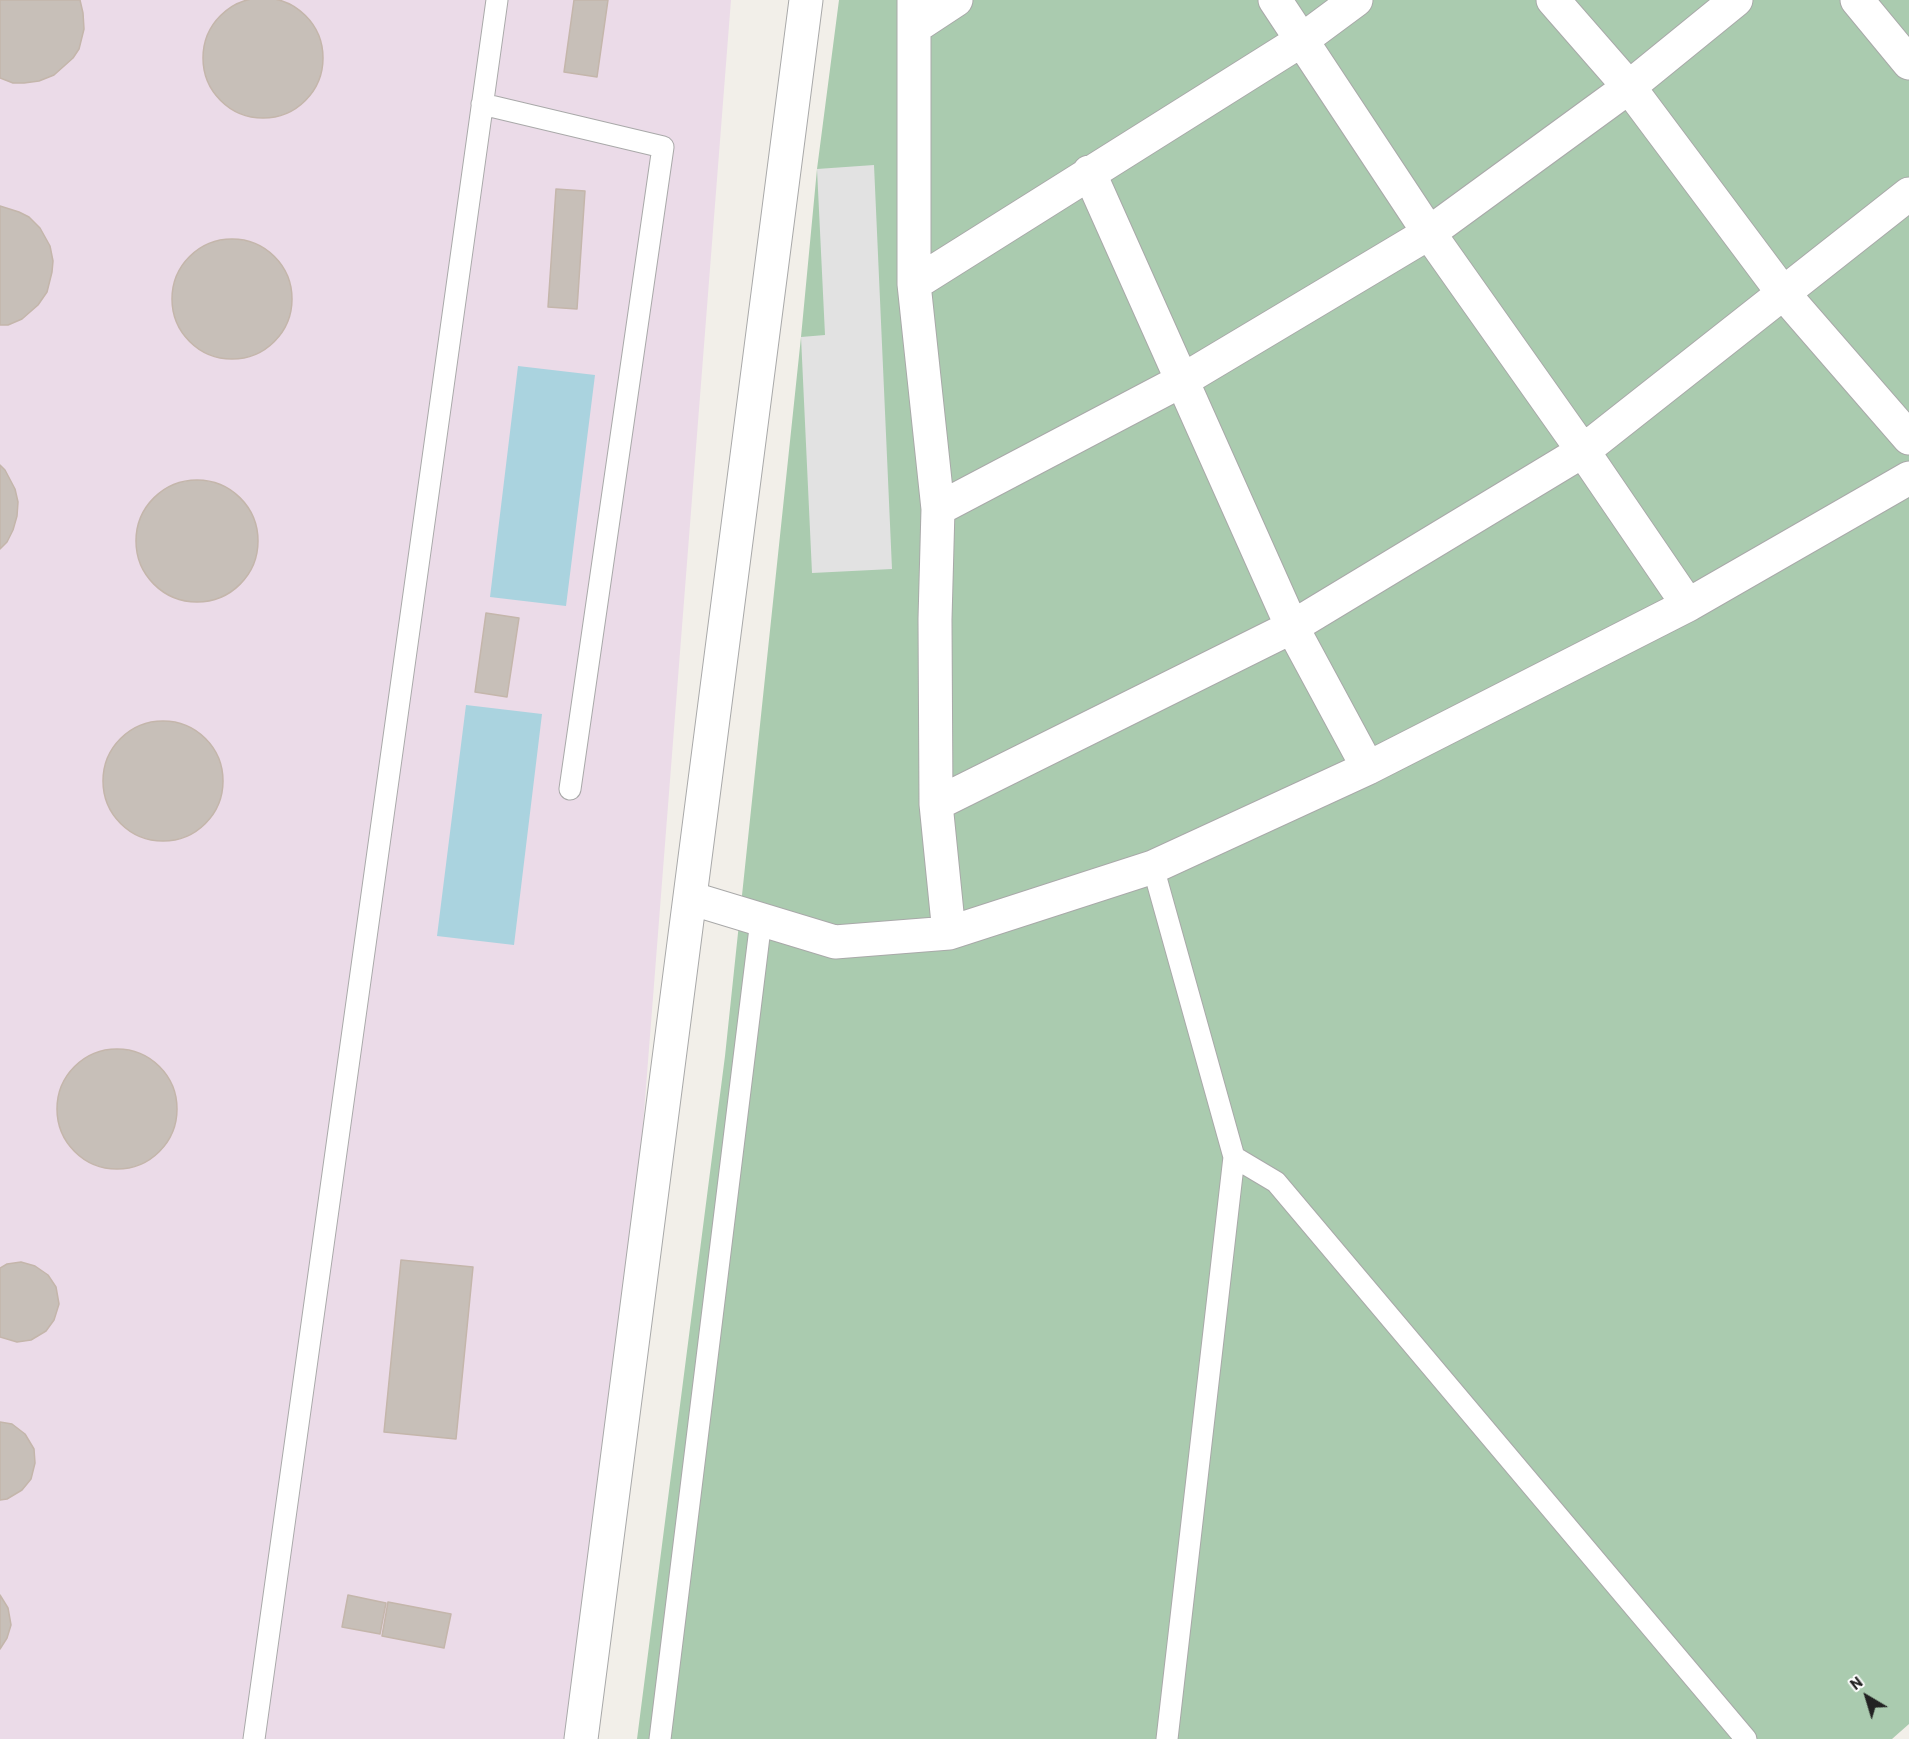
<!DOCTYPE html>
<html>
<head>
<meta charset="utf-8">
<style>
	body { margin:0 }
	#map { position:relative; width:1909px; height:1739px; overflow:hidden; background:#f2efe9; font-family:Barlow,sans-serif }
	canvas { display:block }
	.north { position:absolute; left:1837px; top:1667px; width:60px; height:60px; -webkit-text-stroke:4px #fff; paint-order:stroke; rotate:322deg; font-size:16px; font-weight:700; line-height:24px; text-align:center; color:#222 }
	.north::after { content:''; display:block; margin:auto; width:21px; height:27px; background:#222; clip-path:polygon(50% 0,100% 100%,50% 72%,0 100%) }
</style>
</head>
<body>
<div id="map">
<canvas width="1909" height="1739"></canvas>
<div class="north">N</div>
</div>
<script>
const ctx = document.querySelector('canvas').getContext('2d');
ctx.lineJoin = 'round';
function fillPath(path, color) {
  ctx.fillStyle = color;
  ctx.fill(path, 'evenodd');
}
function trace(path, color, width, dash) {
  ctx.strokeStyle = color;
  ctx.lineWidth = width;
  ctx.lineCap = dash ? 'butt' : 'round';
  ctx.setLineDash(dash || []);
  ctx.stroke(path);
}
fillPath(new Path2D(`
	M0 0H731L595 1739H0Z`), '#ebdbe8');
fillPath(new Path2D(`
	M839 0H1909V1724L1892 1739H637L725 1056 801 337 817 169Z`), '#aacbaf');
fillPath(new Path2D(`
	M874 165 892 569 812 573 801 337 825 335 817 169Z`), '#e2e2e2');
fillPath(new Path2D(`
	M518 366 595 375 566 606 490 597Z
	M466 705 542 714 514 945 437 936Z`), '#aad3df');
const building = new Path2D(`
	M203 58a60 60 0 1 1 120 0a60 60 0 1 1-120 0Z
	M0 0H80L83 13 84 29 79 49 73 58 54 75 39 81 24 83H13L0 78Z
	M574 0H608L597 77 564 72Z
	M556 189 585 191 577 309 548 307Z
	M0 206 19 212 29 217 40 228 50 246 53 261 52 272 47 292 38 305 22 319 8 325H0Z
	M172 299a60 60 0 1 1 120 0a60 60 0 1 1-120 0Z
	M0 465 5 470 15 489 18 502 17 516 13 530 7 542 0 549Z
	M136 541a61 61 0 1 1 122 0a61 61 0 1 1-122 0Z
	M486 613 519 618 507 697 475 692Z
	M103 781a60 60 0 1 1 120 0a60 60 0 1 1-120 0Z
	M57 1109a60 60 0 1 1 120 0a60 60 0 1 1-120 0Z
	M401 1260 473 1267 456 1439 384 1432Z
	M21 1262 35 1266 48 1275 56 1287 59 1304 54 1320 46 1331 31 1340 17 1342 0 1337V1268L7 1264Z
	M0 1422 12 1424 25 1434 34 1449 35 1463 31 1479 22 1490 7 1499 0 1500Z
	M0 1595 8 1608 11 1625 7 1638 0 1649Z
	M348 1595 386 1603 380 1634 342 1627Z
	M388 1602 451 1614 444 1648 382 1636Z`);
fillPath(building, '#c7bfb8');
trace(building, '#c4b6ab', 1.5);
const service = new Path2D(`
	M482 104 663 147 570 789
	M1153 867 1234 1157 1167 1739
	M1234 1157 1276 1182 1746 1739
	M254 1739 497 0
	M660 1739 761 920`);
const minor = new Path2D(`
	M914 0V284L938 509 935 619 936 804 949 933
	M1275 0 1429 233 1583 451 1688 605
	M1553 0 1629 87 1783 293 1909 438
	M1857 0 1909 63
	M915 27 956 0
	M1089 172 1292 627 1368 768
	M914 284 1302 40 1356 0
	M938 509 1183 380 1429 233 1629 87 1736 0
	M936 804 1292 627 1583 451 1909 194
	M690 898 835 942 949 933 1153 867 1368 768 1688 605 1909 478
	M581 1739 806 0`);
trace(service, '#a9a9a9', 23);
trace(minor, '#a9a9a9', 35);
trace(service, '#fff', 21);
trace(minor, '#fff', 33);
</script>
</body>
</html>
